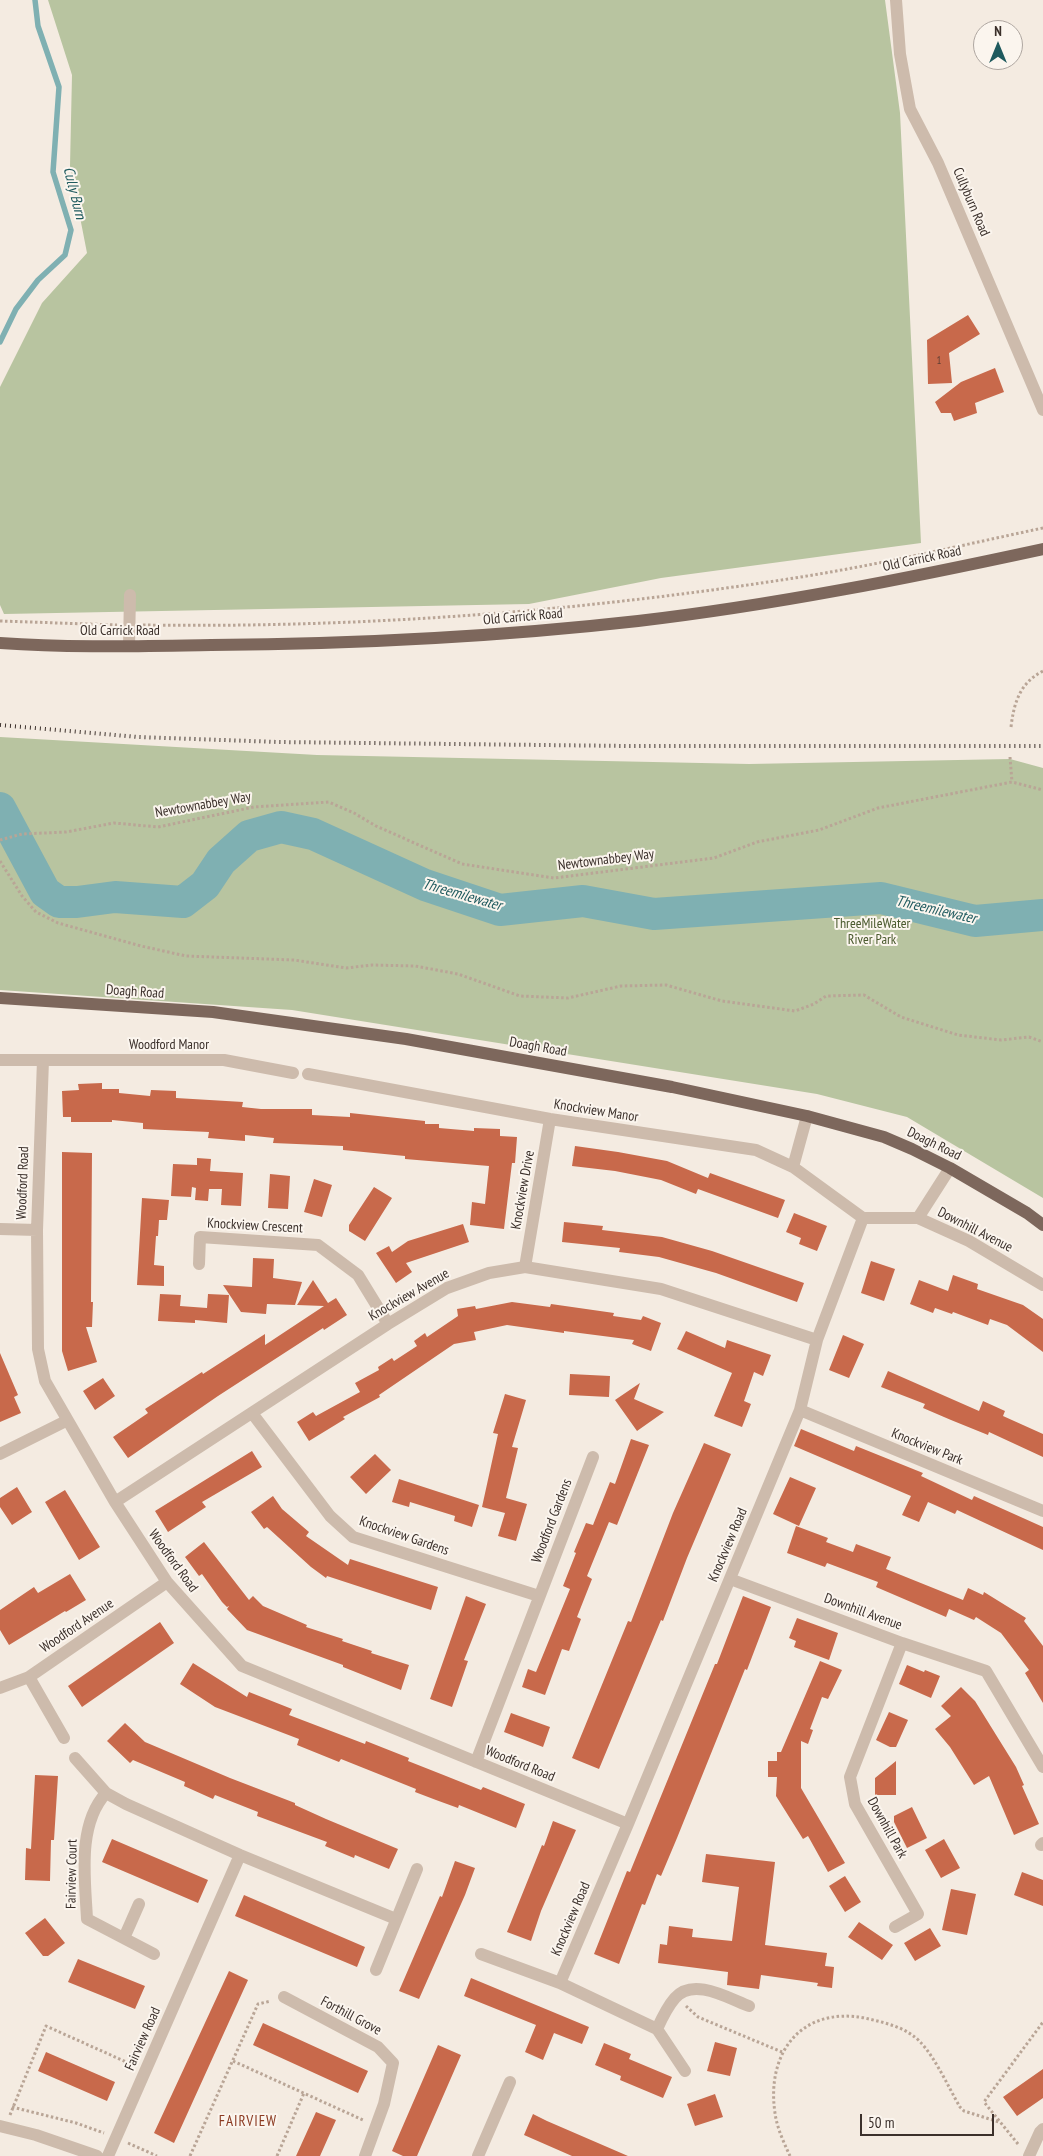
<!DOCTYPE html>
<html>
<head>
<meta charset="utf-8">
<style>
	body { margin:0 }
	#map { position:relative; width:1043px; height:2156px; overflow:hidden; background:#f4ebe1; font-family:"PT Sans Narrow",sans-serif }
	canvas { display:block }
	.north { position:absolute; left:973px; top:20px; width:50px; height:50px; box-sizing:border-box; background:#fbf5ee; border:1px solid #aea6a0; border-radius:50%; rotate:0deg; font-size:14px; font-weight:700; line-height:20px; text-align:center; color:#3b302b }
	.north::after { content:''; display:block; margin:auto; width:18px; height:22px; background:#1f5a5e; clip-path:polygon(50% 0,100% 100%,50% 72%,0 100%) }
	.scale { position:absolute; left:860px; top:2114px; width:134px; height:22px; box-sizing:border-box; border:2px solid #3b302b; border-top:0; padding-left:6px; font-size:15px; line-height:18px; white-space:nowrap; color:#3b302b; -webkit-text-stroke:4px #fbf5ee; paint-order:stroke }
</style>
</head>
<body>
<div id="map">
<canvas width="1043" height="2156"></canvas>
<div class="north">N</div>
<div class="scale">50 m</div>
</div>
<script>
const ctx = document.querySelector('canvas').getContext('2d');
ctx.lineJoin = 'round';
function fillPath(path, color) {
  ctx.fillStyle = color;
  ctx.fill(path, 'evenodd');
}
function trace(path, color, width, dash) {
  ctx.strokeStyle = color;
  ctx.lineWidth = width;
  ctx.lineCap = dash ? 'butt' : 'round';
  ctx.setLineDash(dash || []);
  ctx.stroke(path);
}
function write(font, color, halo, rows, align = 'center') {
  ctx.font = font + ' "PT Sans Narrow",sans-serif';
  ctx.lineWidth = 4;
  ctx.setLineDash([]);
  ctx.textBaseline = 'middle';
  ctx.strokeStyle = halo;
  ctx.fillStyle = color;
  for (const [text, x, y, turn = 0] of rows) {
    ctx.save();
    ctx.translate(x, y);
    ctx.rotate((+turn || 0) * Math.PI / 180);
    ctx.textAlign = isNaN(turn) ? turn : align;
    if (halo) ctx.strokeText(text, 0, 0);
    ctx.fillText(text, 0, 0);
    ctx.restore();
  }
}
fillPath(new Path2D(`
	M48 0H885L900 113 921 543 661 578 529 604 4 614 0 605V387L42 303 87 253 70 166 72 75Z
	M0 737 317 755 749 764 1010 759 1043 768V1198L907 1117 817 1094 292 1010 0 990Z`), '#b8c4a0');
trace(new Path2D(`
	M0 342 16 309 38 280 65 255 71 230 53 172 59 87 38 26 35 0`), '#7fb0b2', 5.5);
trace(new Path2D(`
	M0 808 45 892 59 902H77L115 897 183 902 205 885 221 861 249 836 281 827 313 834 425 885 500 910 583 901 654 914 881 898 975 921 1043 915`), '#7fb0b2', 32);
fillPath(new Path2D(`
	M968 315 980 334 949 353 952 383 928 384 927 340Z
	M995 368 1004 392 975 403 977 413 954 421 951 413H941L935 402 961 382Z
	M102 1083V1089H119V1093L150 1096 151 1090 176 1091V1098L243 1102 242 1107 261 1109H312V1115L350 1117V1113L425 1121V1124H439V1128L474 1131V1128L500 1129V1136L517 1137 515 1163H512L504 1229 470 1225 472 1202 485 1204 489 1166 405 1159V1156L343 1150V1146L273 1143 274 1138 245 1135V1141L208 1138 209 1132 143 1129V1123L112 1120V1122H71V1117H63L62 1091 79 1090 78 1084Z
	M575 1146 618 1152 667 1161 708 1178 710 1173 785 1200 778 1218 698 1189 696 1194 661 1180 615 1171 572 1166Z
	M62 1152 92 1153 91 1302H93L92 1327H86L97 1362 68 1371 62 1351Z
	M197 1158 211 1159 210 1171 243 1173 241 1206 221 1205 222 1189H209L208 1201 195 1200 196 1188 192 1187 191 1197 171 1196 173 1164 197 1165Z
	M270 1174 290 1176 288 1209 268 1208Z
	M314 1179 332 1185 322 1217 304 1212Z
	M374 1187 392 1198 365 1241 349 1231V1225Z
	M142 1198 169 1200 167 1220H159L158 1236H156L154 1265 164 1266V1286L137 1285Z
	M794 1213 827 1226 817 1251 799 1244 801 1238 786 1232Z
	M564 1222 603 1226 602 1230 662 1237 712 1251 804 1283 797 1302 716 1273 659 1257 619 1252 620 1248 562 1242Z
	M463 1224 469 1242 406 1263 412 1272 396 1283 376 1253 389 1246 392 1252 408 1241Z
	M253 1258 274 1259 273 1278 302 1282 295 1305 267 1304 266 1314 241 1312 223 1285 252 1287Z
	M871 1261 895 1269 884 1301 861 1293Z
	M953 1275 978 1284 977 1289 1023 1305 1043 1319V1352L1007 1325 990 1319 988 1325 953 1312 952 1314 935 1308 933 1313 910 1304 919 1280 948 1291Z
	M313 1280 328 1303 336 1298 347 1315 324 1330 323 1328 218 1396 128 1458 113 1437 148 1413 145 1409 202 1372 203 1374 265 1334V1345L324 1306 297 1305Z
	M160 1294 181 1295 180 1306 207 1308 208 1294 229 1295 227 1323 195 1320V1323L158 1321Z
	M512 1302 550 1307 551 1304 614 1313 613 1316 641 1320 643 1316 661 1323 651 1351 632 1344 634 1340 564 1331V1333L507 1325 474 1332 476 1340 454 1344 379 1395 380 1397 343 1417 345 1419 309 1441 297 1422 313 1412 316 1416 360 1392 355 1383 379 1370 378 1367 392 1358 394 1361 417 1346 414 1341 425 1333 427 1337 458 1316 457 1309 475 1306 476 1309Z
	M686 1331 725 1348 727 1340 771 1355 763 1376 754 1372 744 1401 751 1404 742 1427 714 1416 732 1373 677 1349Z
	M843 1335 864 1344 849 1378 829 1370Z
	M0 1353 18 1395 14 1397 21 1413 0 1422Z
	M888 1371 979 1411 983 1401 1005 1411 1003 1416 1043 1434V1457L989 1432 988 1435 951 1420 923 1408 925 1404 881 1387Z
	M570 1374 610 1376 609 1397 569 1395Z
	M103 1378 115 1396 95 1410 83 1391Z
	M640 1383 634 1399 664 1412 637 1431 615 1400Z
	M505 1394 526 1400 512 1447 518 1448 506 1498 527 1504 516 1541 498 1536 505 1513 482 1507 498 1434 493 1433Z
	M801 1429 854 1451 856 1446 923 1473 921 1476 972 1500 974 1496 1043 1527V1550L957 1510 955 1514 928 1502 919 1522 902 1515 911 1496 794 1446Z
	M631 1439 649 1445 617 1525 609 1522 587 1576 592 1579 577 1617 581 1619 569 1651 562 1649 545 1695 522 1687 528 1669 536 1672 570 1589 563 1586 576 1553 574 1552 586 1523 593 1525 610 1482 615 1484Z
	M704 1443 731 1454 687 1558 663 1621 661 1620 599 1769 572 1758 628 1621 631 1622 673 1513Z
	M252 1451 262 1467 202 1502 206 1507 168 1532 155 1511Z
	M375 1454 391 1470 366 1494 350 1477Z
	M790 1477 816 1488 799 1526 773 1514Z
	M399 1479 479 1505 472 1527 454 1521 455 1516 410 1502 409 1507 392 1502Z
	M17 1487 32 1512 12 1525 0 1507V1498Z
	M65 1490 100 1547 79 1560 45 1502Z
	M273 1496 282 1509 309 1532 306 1536 348 1565 350 1559 438 1587 431 1610 327 1576 326 1578 311 1567 267 1527 264 1529 251 1512Z
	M796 1526 828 1538 826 1542 853 1552 856 1544 891 1557 886 1569 963 1600 968 1588 983 1595 984 1592 1026 1618 1024 1621 1043 1646V1703L1025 1673 1029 1670 1001 1633 976 1617 974 1620 949 1609 946 1617 876 1587 878 1582 827 1563 825 1567 787 1553Z
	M204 1542 249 1600 253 1596 263 1606 307 1625 306 1627 343 1639 342 1641 372 1651 371 1653 409 1665 401 1690 343 1667V1665L247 1630 227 1609 229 1606 227 1607 222 1602 202 1574 199 1576 185 1557Z
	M70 1574 86 1600 66 1612 65 1611 9 1645 0 1630V1610L34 1587 38 1593Z
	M466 1596 486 1604 464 1660 468 1661 452 1707 430 1699Z
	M743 1596 771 1607 747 1670 745 1669 677 1838 661 1876 657 1874 645 1905 642 1904 619 1964 594 1954 627 1871 630 1872 715 1664H717Z
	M797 1618 838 1633 829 1660 794 1647 796 1641 789 1638Z
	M160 1622 174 1643 82 1707 68 1686Z
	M820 1661 842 1670 828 1699 822 1697 810 1729 813 1730 808 1744 801 1741V1788L845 1863 828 1872 808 1836 803 1839 776 1796 777 1777H768V1761H777V1752H781Z
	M193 1663 247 1697 249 1692 292 1709 289 1715 365 1744 366 1741 409 1758 408 1761 446 1776 481 1790 483 1787 525 1804 516 1828 459 1805 458 1808 436 1800 415 1792 416 1789 341 1759 339 1762 297 1745 299 1739 215 1707 180 1684Z
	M907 1665 924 1672 925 1670 940 1676 931 1698 899 1684Z
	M961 1687 975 1701 1016 1767 1024 1785 1022 1786 1039 1824 1014 1835 989 1776 974 1785 950 1747 935 1729 951 1716 941 1706Z
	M889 1712 908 1720 896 1747H890L876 1740Z
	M511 1713 550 1727 543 1747 504 1732Z
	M125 1723 145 1742 230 1778 295 1803V1805L326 1819 398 1849 389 1869 355 1855 354 1858 325 1846 327 1842 257 1816 258 1812 215 1795 213 1799 184 1786 185 1782 133 1760 130 1763 107 1741Z
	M896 1761V1795H875V1778Z
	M35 1775 58 1776 54 1840H51L50 1881 25 1880 26 1848 31 1849Z
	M912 1807 927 1838 907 1848 894 1822V1816Z
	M553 1821 576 1830 541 1911 531 1941 507 1932 542 1845 544 1846Z
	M112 1839 208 1880 198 1903 102 1862Z
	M944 1839 960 1868 941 1878 925 1850Z
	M706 1854 775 1862 765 1945 827 1953 825 1966 834 1967 832 1988 817 1986 818 1983 761 1975 759 1989 727 1985 728 1972 658 1963 660 1944 667 1945 669 1926 693 1929 692 1937 732 1941 739 1887 702 1882Z
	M455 1861 475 1868 465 1895 419 1999 399 1991 440 1896 442 1897Z
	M1022 1872 1043 1880V1906L1014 1895Z
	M845 1876 861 1902 845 1912 829 1886Z
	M951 1889 976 1894 967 1935 942 1930Z
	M244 1895 365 1947 357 1967 235 1916Z
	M45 1918 65 1943 48 1956H43L25 1933Z
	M859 1922 893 1945 882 1960 848 1937Z
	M930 1928 941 1946 915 1961 904 1943Z
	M78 1959 145 1986 135 2009 68 1982Z
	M229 1971 248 1980 174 2143 154 2133Z
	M471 1978 589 2027 582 2044 554 2033 543 2060 525 2052 536 2025 464 1996Z
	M263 2023 368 2071 358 2093 253 2045Z
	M715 2042 737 2048 730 2076 707 2071Z
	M604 2043 631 2054 629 2059 672 2077 663 2098 620 2080 621 2076 595 2065Z
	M438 2045 461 2055 417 2156H403L392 2151Z
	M46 2052 115 2082 107 2101 38 2071Z
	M1043 2069V2098L1017 2116 1003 2097Z
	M715 2094 723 2117 695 2126 687 2104Z
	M316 2112 336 2120 320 2156H296Z
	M533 2114 547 2121 628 2156H572L524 2135Z`), '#c8694b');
trace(new Path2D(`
	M0 621 117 625
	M143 625C359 628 574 612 788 579 874 566 958 546 1043 528
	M1011 727C1014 702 1020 683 1043 671
	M1010 757 1012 782
	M0 840 22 834 66 832 114 823 158 827 254 807 329 802 354 813 376 826 462 864 554 878 714 858 757 842 819 830 878 808 1012 782 1043 790
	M0 861 22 896 36 912 58 923 141 946 186 956 294 960 346 968 372 965 415 966 458 974 520 996 568 998 621 986 666 985 722 1001 795 1011 814 1004 826 996 864 995 901 1017 958 1035 1001 1040 1029 1037 1043 1042
	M686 2006 698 2017 782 2052
	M233 2061 363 2120
	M12 2107 76 2123 104 2133
	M10 2115 46 2026 133 2065
	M128 2143 157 2156
	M1018 2144 984 2102 1043 2022
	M190 2156 258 2004 271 2001
	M277 2156 304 2093
	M790 2156C784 2143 777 2128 775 2113 766 2053 801 2006 865 2018 881 2022 898 2025 912 2035 931 2047 948 2087 960 2107L964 2111 999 2122`), '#b9a596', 3, [2.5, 2.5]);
trace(new Path2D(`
	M896 0 900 54 910 109 938 163 1043 410
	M129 646 130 595
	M0 1060H224L293 1073
	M43 1060 37 1230 38 1349 45 1381 115 1502 167 1582 242 1666 628 1824
	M308 1074 550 1119 756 1150 793 1167 863 1218
	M793 1167 807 1116
	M918 1218 969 1241 1043 1285
	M0 1229 37 1230
	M199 1264 200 1237 318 1245 358 1275 388 1324
	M525 1267 550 1119
	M800 1410 1043 1511
	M252 1413 330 1516 353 1537 539 1596
	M0 1454 66 1421
	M115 1502 388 1324 447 1288 489 1273 525 1267 661 1289 817 1340
	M730 1579 902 1643 986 1671 1043 1767
	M29 1677 64 1738
	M0 1688 29 1677 167 1582
	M75 1758 106 1793 126 1804 240 1855 396 1919
	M476 1762 593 1457
	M106 1793C77 1825 85 1878 87 1919L154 1954
	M1041 1845 1043 1843
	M895 1927 918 1914 855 1804 850 1777 902 1643
	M124 1938 139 1904
	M481 1954 560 1983 657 2029 685 2071
	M376 1970 417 1869
	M560 1983 628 1824 800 1410 817 1340 863 1218H918L950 1168
	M284 1997 378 2047 393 2063 384 2104 365 2156
	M657 2029C662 2018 667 2007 675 1998 693 1977 728 1998 749 2006
	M0 2126 36 2135 97 2156
	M108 2156 240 1855
	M478 2156 510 2082
	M1029 2156 1040 2132 1043 2129`), '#cdbbac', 12);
trace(new Path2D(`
	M0 643C70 648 141 646 211 645 354 644 496 637 638 621 774 605 909 578 1043 549
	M0 998 213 1012 406 1039 672 1087 807 1116 884 1137 912 1149 950 1168 1027 1213 1043 1225`), '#7d675c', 12);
trace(new Path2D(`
	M0 725 138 737 278 742 630 746H1043`), '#3b302b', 4, [1, 4]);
write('11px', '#5e3e33', null, [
	["1",939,361]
]);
write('14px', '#3b302b', '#fbf5ee', [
	["Cullyburn Road",971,202,67],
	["Old Carrick Road",922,559,-12],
	["Old Carrick Road",523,617,-5],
	["Old Carrick Road",120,631],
	["Newtownabbey Way",203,805,-10],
	["Newtownabbey Way",606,860,-7],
	["Doagh Road",135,992,4],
	["Woodford Manor",169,1045],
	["Doagh Road",538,1047,10],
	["Knockview Manor",596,1111,9],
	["Doagh Road",934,1144,26],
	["Woodford Road",23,1183,-88],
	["Knockview Drive",523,1190,-80],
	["Knockview Crescent",255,1226,3],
	["Downhill Avenue",975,1230,27],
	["Knockview Avenue",409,1295,-30],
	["Knockview Park",927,1447,22],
	["Woodford Gardens",552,1521,-69],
	["Knockview Gardens",404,1536,19],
	["Knockview Road",728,1545,-67],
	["Woodford Road",173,1561,54],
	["Downhill Avenue",863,1612,20],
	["Woodford Avenue",77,1626,-34],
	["Woodford Road",520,1764,22],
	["Downhill Park",887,1828,61],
	["Fairview Court",72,1874,-89],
	["Knockview Road",571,1919,-67],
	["Forthill Grove",351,2016,28],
	["Fairview Road",143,2039,-66]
]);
write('14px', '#4a5a2e', '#fbf5ee', [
	["ThreeMileWater",872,924],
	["River Park",872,940]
]);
write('italic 15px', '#1f5a5e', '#fbf5ee', [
	["Cully Burn",74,193,76],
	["Threemilewater",462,895,16],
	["Threemilewater",936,910,13]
]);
ctx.letterSpacing = '1px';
write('15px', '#8c3b22', '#fbf5ee', [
	["FAIRVIEW",248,2122]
]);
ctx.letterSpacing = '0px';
</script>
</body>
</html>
